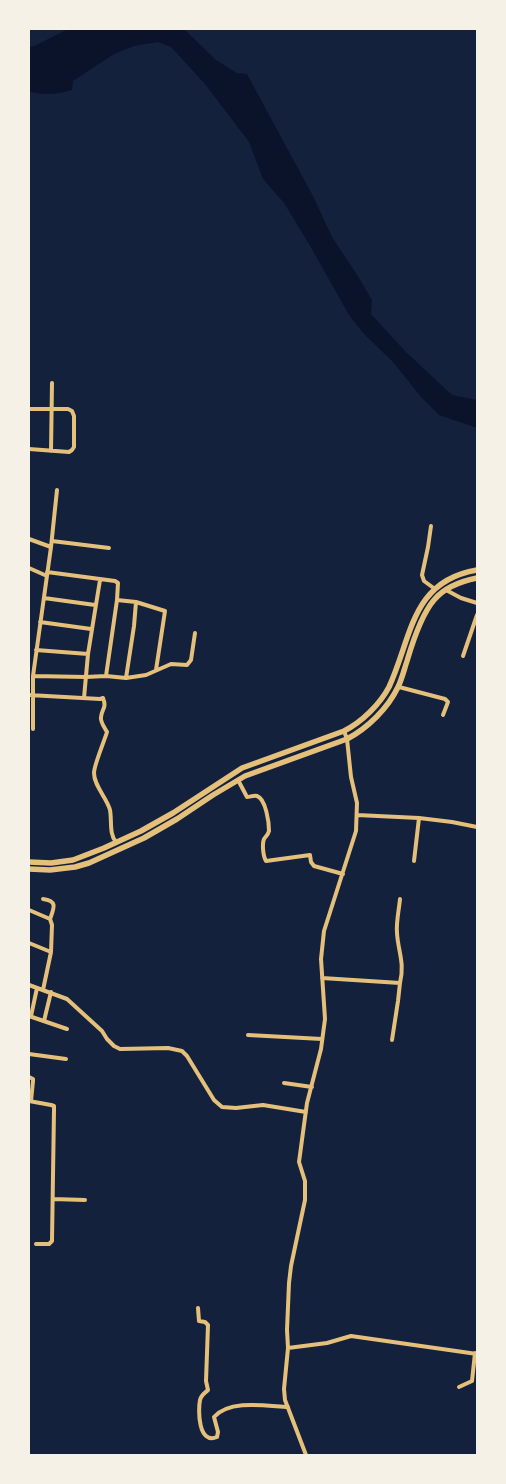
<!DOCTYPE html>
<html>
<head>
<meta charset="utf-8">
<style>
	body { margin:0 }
	#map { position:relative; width:506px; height:1484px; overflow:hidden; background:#14213d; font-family:"Open Sans",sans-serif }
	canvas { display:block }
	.frame { position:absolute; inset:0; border:30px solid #f6f1e7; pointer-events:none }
</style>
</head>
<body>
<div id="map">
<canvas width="506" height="1484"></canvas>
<div class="frame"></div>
</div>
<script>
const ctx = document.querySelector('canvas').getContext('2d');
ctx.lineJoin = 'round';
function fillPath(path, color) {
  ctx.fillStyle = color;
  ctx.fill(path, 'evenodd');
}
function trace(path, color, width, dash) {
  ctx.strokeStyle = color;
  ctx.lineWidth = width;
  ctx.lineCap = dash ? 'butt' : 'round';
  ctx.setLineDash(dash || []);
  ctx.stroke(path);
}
fillPath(new Path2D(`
	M68 29H184L216 60 237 73 247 74 314 198 332 237 356 273 372 300 371 314 406 352 452 395 477 400V428L439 415 421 397 393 362 363 333 349 315 309 244 284 203 263 179 249 142 205 84 171 47 158 42 134 46 114 54 73 81 72 90C57 95 44 95 29 92V47L34 46Z`), '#0b132b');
trace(new Path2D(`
	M29 409H68L72 411 74 416V447L72 450 69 452 29 449
	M51 451 52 383
	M431 526 428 547 422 575 424 581 435 589
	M29 539 51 547 33 676V729
	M52 541 109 548
	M51 547 57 490
	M29 568 47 576
	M47 572 115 581 118 583 117 600
	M446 590 461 598 477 603
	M44 598 95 605
	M40 622 91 629
	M36 650 88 654
	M463 656 477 615
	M33 676 86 677 106 676 126 678 146 675 171 664 187 665 191 660 195 633
	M106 676 117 600 136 602 165 611 156 670
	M126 678 134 626 136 602
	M399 687 445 699 448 702 443 715
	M29 695 100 699 103 698C107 708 102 708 101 717 100 722 105 728 107 732 104 742 94 765 94 773 94 786 107 798 110 810 112 821 109 834 116 842
	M84 698 88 654 100 580
	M238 780 247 797C250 797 254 795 257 796 266 799 269 823 269 831 268 835 266 836 264 839 262 844 263 856 266 861L310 855 311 862 314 866 343 874
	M357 815 419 818 414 861
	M419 818 452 822 477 827
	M43 899C58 901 54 908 50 919L52 925 51 952
	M29 910 50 919
	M29 943 51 952 43 990
	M322 978 400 983C405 963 398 951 397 933 396 922 399 910 400 899
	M29 985 67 999 102 1031 107 1039 114 1046 120 1049 168 1048 182 1051 187 1056 214 1100 222 1107 236 1108 263 1105 306 1112
	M29 1016 67 1029
	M31 1016 37 988
	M44 1021 51 992
	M248 1035 322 1039
	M392 1040 398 1001 400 983
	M29 1054 66 1059
	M29 1077 33 1079V1081L31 1101
	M284 1083 312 1087
	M29 1101 51 1105 54 1106V1110L52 1241 49 1244H36
	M53 1199 85 1200
	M198 1308 199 1321 205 1322 208 1325 206 1381 208 1390C205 1393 201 1395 200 1400 198 1410 198 1445 217 1437L218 1432 214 1417C230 1399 267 1406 288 1407
	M288 1348 327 1343 351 1336 477 1354
	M459 1387 472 1381 475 1353
	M306 1455 285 1400 284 1389 288 1348 287 1330 289 1283 291 1266 305 1200V1181L299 1162 304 1125 307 1103 321 1049 325 1019 321 959 324 931 356 831 357 803 351 777 347 739 344 731`), '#e5c07b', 4);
trace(new Path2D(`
	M29 862 51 863 73 860 104 848 141 831 173 813 242 768 344 731C362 722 380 704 389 687 412 637 411 581 477 570
	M29 869 50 870 75 867 89 863 144 838 177 819 213 795 245 776 347 739C368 728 388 708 398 687 402 679 404 670 407 661 412 644 422 614 434 600 444 588 462 581 477 578`), '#e5c07b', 5.5);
</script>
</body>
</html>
